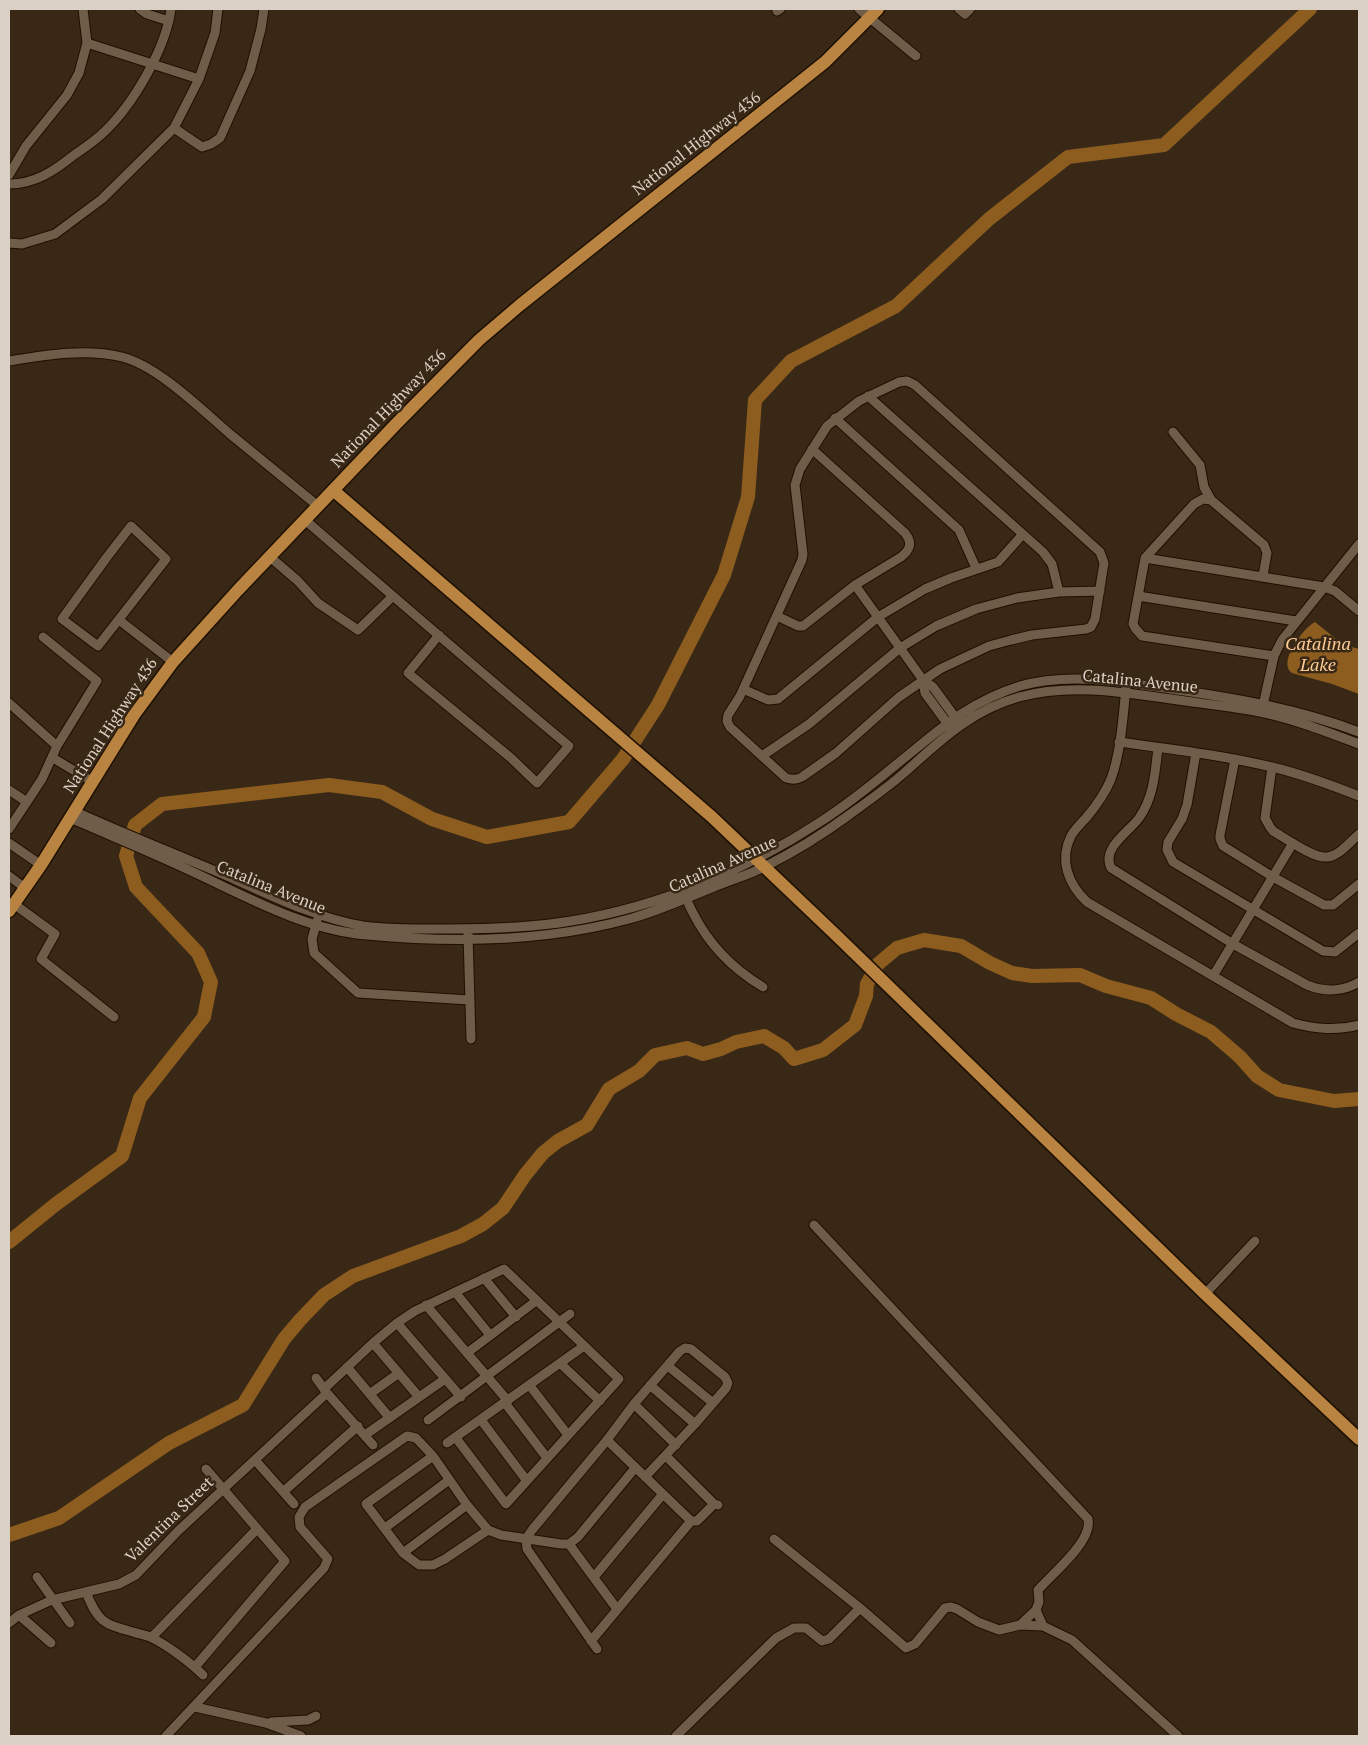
<!DOCTYPE html>
<html>
<head>
<meta charset="utf-8">
<style>
	body { margin:0 }
	#map { position:relative; width:1368px; height:1745px; overflow:hidden; background:#382815; font-family:"PT Serif",serif }
	canvas { display:block }
	.frame { position:absolute; inset:0; border:10px solid #dbd0c5; pointer-events:none }
</style>
</head>
<body>
<div id="map">
<canvas width="1368" height="1745"></canvas>
<div class="frame"></div>
</div>
<script>
const ctx = document.querySelector('canvas').getContext('2d');
ctx.lineJoin = 'round';
function fillPath(path, color) {
  ctx.fillStyle = color;
  ctx.fill(path, 'evenodd');
}
function trace(path, color, width, dash) {
  ctx.strokeStyle = color;
  ctx.lineWidth = width;
  ctx.lineCap = dash ? 'butt' : 'round';
  ctx.setLineDash(dash || []);
  ctx.stroke(path);
}
function write(font, color, halo, rows, align = 'center') {
  ctx.font = font + ' "PT Serif",serif';
  ctx.lineWidth = 5;
  ctx.setLineDash([]);
  ctx.textBaseline = 'middle';
  ctx.strokeStyle = halo;
  ctx.fillStyle = color;
  for (const [text, x, y, turn = 0] of rows) {
    ctx.save();
    ctx.translate(x, y);
    ctx.rotate((+turn || 0) * Math.PI / 180);
    ctx.textAlign = isNaN(turn) ? turn : align;
    if (halo) ctx.strokeText(text, 0, 0);
    ctx.fillText(text, 0, 0);
    ctx.restore();
  }
}
fillPath(new Path2D(`
	M1315 622 1336 639 1348 646 1359 649V694L1332 684 1292 673C1277 663 1303 628 1315 622Z`), '#8d5d20');
trace(new Path2D(`
	M9 1242 56 1204 122 1156 140 1098 204 1017 211 982 198 953 136 887 126 856 135 825 162 804 329 785 382 792 432 819 487 837 569 822 623 759 658 705 724 575 748 497 755 400 791 361 896 306 989 219 1068 157 1164 145 1310 9
	M9 1535 59 1518 169 1443 243 1405 284 1339 300 1320 324 1295 353 1276 461 1236 483 1224 503 1208 525 1175 543 1153 558 1141 587 1125 609 1089 639 1071 655 1055 687 1048 703 1054 721 1049 736 1042 764 1036 784 1048 794 1059 823 1050 855 1025 866 996 867 984 878 964 897 948 924 940 961 946 990 963 1012 973 1032 976 1080 975 1106 986 1151 998 1176 1014 1211 1032 1240 1057 1257 1076 1279 1090 1334 1101 1359 1099`), '#8d5d20', 14);
const minor = new Path2D(`
	M140 9 147 14 169 21
	M859 9 916 56
	M959 9 965 14 970 9
	M777 11 780 9
	M87 43 199 79
	M174 128 202 147 211 144 220 138 250 71 261 29 264 9
	M9 175 26 146 67 95 79 73 87 43 83 9
	M9 184C35 184 54 171 74 155 84 148 95 141 104 132 133 105 166 48 171 9
	M9 243 22 244 55 234 102 199 174 128 199 79 215 33 218 9
	M9 361C46 355 85 348 122 357 158 366 202 410 230 434 259 458 289 482 318 506
	M907 381 915 385 1100 552 1104 563 1095 619 1091 627 1086 629 1032 635 1011 640 989 646 940 669 899 697 836 753 802 777C797 780 793 780 786 778L730 727 727 721 728 715 740 696 802 560 803 554 795 485 800 469 827 426 859 401 899 382Z
	M868 396 1043 552 1052 564 1059 592
	M835 418 959 530 976 568
	M1173 432 1200 465 1204 487 1211 500
	M305 520C393 596 480 672 569 746L537 783 511 758 408 673 439 635
	M131 526 166 559 98 646 62 619 107 557Z
	M270 557 298 581 318 603 358 630 393 596
	M1145 558 1324 587 1335 591 1359 611
	M1263 576 1267 553 1264 545 1211 500 1203 499 1194 504 1145 558 1133 624 1135 628 1142 636 1274 656
	M855 585 923 680 933 687 957 720
	M1138 596 1296 621
	M777 616 798 626H803L855 585 901 557C910 550 913 543 905 533L812 449
	M119 620 173 662
	M923 680 925 693 950 727
	M1126 688C1123 716 1121 752 1111 779 1105 794 1096 806 1086 818 1081 823 1075 829 1071 836 1059 860 1068 884 1087 902L1293 1023C1316 1029 1336 1031 1359 1025
	M743 689 768 700 778 699 878 617 925 589 951 578 998 562 1023 534
	M9 703 57 746
	M1262 710 1274 656 1282 640 1359 544
	M1119 742C1170 749 1222 755 1272 767 1302 774 1331 785 1359 796
	M1158 748C1155 772 1154 797 1139 818 1129 832 1101 848 1111 868L1233 944 1307 985C1324 992 1343 992 1359 982
	M1196 753 1187 805 1182 819 1168 842 1167 850 1173 862 1323 951 1335 952 1359 933
	M762 756 809 724 900 648 936 626 976 609 1017 598 1059 592 1100 591
	M53 758 93 782
	M1235 759 1220 835V839L1223 846 1273 877 1324 905H1333L1359 884
	M1272 767 1265 818 1270 827 1273 831C1285 838 1314 859 1327 857 1339 856 1350 842 1359 834
	M9 790 27 802
	M74 811C127 835 181 856 234 879 276 898 317 918 363 926 390 930 419 929 447 929 488 929 530 928 571 921 658 907 747 870 820 822 845 806 869 787 892 768 935 734 965 703 1020 686 1069 672 1121 682 1171 689 1235 698 1298 709 1359 732
	M70 818C111 836 151 852 191 871 247 897 305 930 367 935 453 943 545 942 629 919 659 911 686 898 714 887 731 880 749 875 766 866 794 852 823 834 849 815 867 802 887 788 904 773 941 740 970 711 1019 697 1067 684 1115 691 1164 698 1196 703 1228 706 1260 712 1294 719 1327 732 1359 744
	M9 829 42 779 57 746 97 681 43 637
	M9 843 41 865
	M9 876 25 888
	M687 895C686 901 690 907 693 913 709 945 733 969 763 987
	M14 904 55 934 41 959 114 1017
	M317 921 312 939 314 953 358 993 469 1000
	M468 934 471 1039
	M1213 976 1293 843
	M814 1225 1088 1519C1093 1541 1053 1573 1038 1590L1039 1602 1036 1610 1043 1626
	M484 1278 516 1317
	M455 1292 490 1335
	M1205 1294 1255 1241
	M426 1305 508 1401
	M397 1323 461 1397
	M373 1343 419 1397
	M467 1353 536 1301
	M561 1364 600 1401
	M668 1366 713 1403
	M347 1367 389 1417
	M316 1378 327 1393 373 1445
	M650 1385 695 1424
	M530 1386 568 1435
	M325 1388 373 1343 397 1323 415 1311 504 1269 619 1379 506 1504 456 1438
	M371 1393 399 1373
	M505 1403 547 1458
	M634 1404 676 1445
	M428 1420 570 1314
	M481 1420 527 1481
	M365 1435 445 1379
	M607 1440 691 1521H697L714 1504
	M447 1443 584 1346
	M433 1456 366 1504 403 1553 419 1565H433L445 1559 488 1530
	M666 1456 714 1504 718 1505
	M255 1460 294 1504
	M284 1491 358 1426
	M385 1528 449 1480
	M774 1539 860 1608
	M569 1544 617 1609
	M403 1553 467 1505
	M37 1577 70 1623
	M594 1577 663 1494
	M86 1592C98 1622 103 1624 133 1632 139 1634 147 1635 152 1638 167 1645 191 1663 203 1675
	M19 1615 51 1643
	M9 1623 19 1615 52 1600 119 1584 136 1575 178 1531 327 1393
	M1020 1625 1036 1610
	M152 1637 257 1529
	M591 1641 691 1521
	M597 1649 527 1549 526 1539 532 1530 607 1440 634 1404 680 1351 685 1348 691 1349 725 1377 728 1383 726 1388 695 1424 645 1477
	M195 1667 285 1561 206 1469
	M195 1707 266 1723 301 1736
	M271 1722 308 1720 316 1716
	M166 1736 324 1568 328 1559 300 1527 299 1517 305 1507 407 1436 416 1438 433 1456 467 1505 488 1530 501 1535 561 1544H569L578 1537 635 1468
	M676 1736 776 1638 794 1628H806L822 1641 829 1639 860 1608 906 1648 915 1644 945 1608 951 1607 957 1609 978 1622 999 1630 1020 1625 1043 1626 1072 1640 1178 1736`);
const primary = new Path2D(`
	M333 490 712 817 838 937 1205 1294 1359 1439
	M9 911 41 865 134 715 173 662 238 590 397 423 479 340 520 305 825 62 878 9`);
trace(minor, '#1f1001', 11);
trace(primary, '#1f1001', 15);
trace(minor, '#6f5d49', 9);
trace(primary, '#b98341', 12);
write('16px', '#dbd0c5', '#382815', [
	["National Highway 436",697,144,-38],
	["National Highway 436",389,409,-46],
	["Catalina Avenue",1140,682,6],
	["National Highway 436",111,726,-57],
	["Catalina Avenue",723,865,-24],
	["Catalina Avenue",271,888,22],
	["Valentina Street",170,1520,-44]
]);
write('italic 18px', '#fecb94', '#382815', [
	["Catalina",1318,645],
	["Lake",1318,666]
]);
</script>
</body>
</html>
